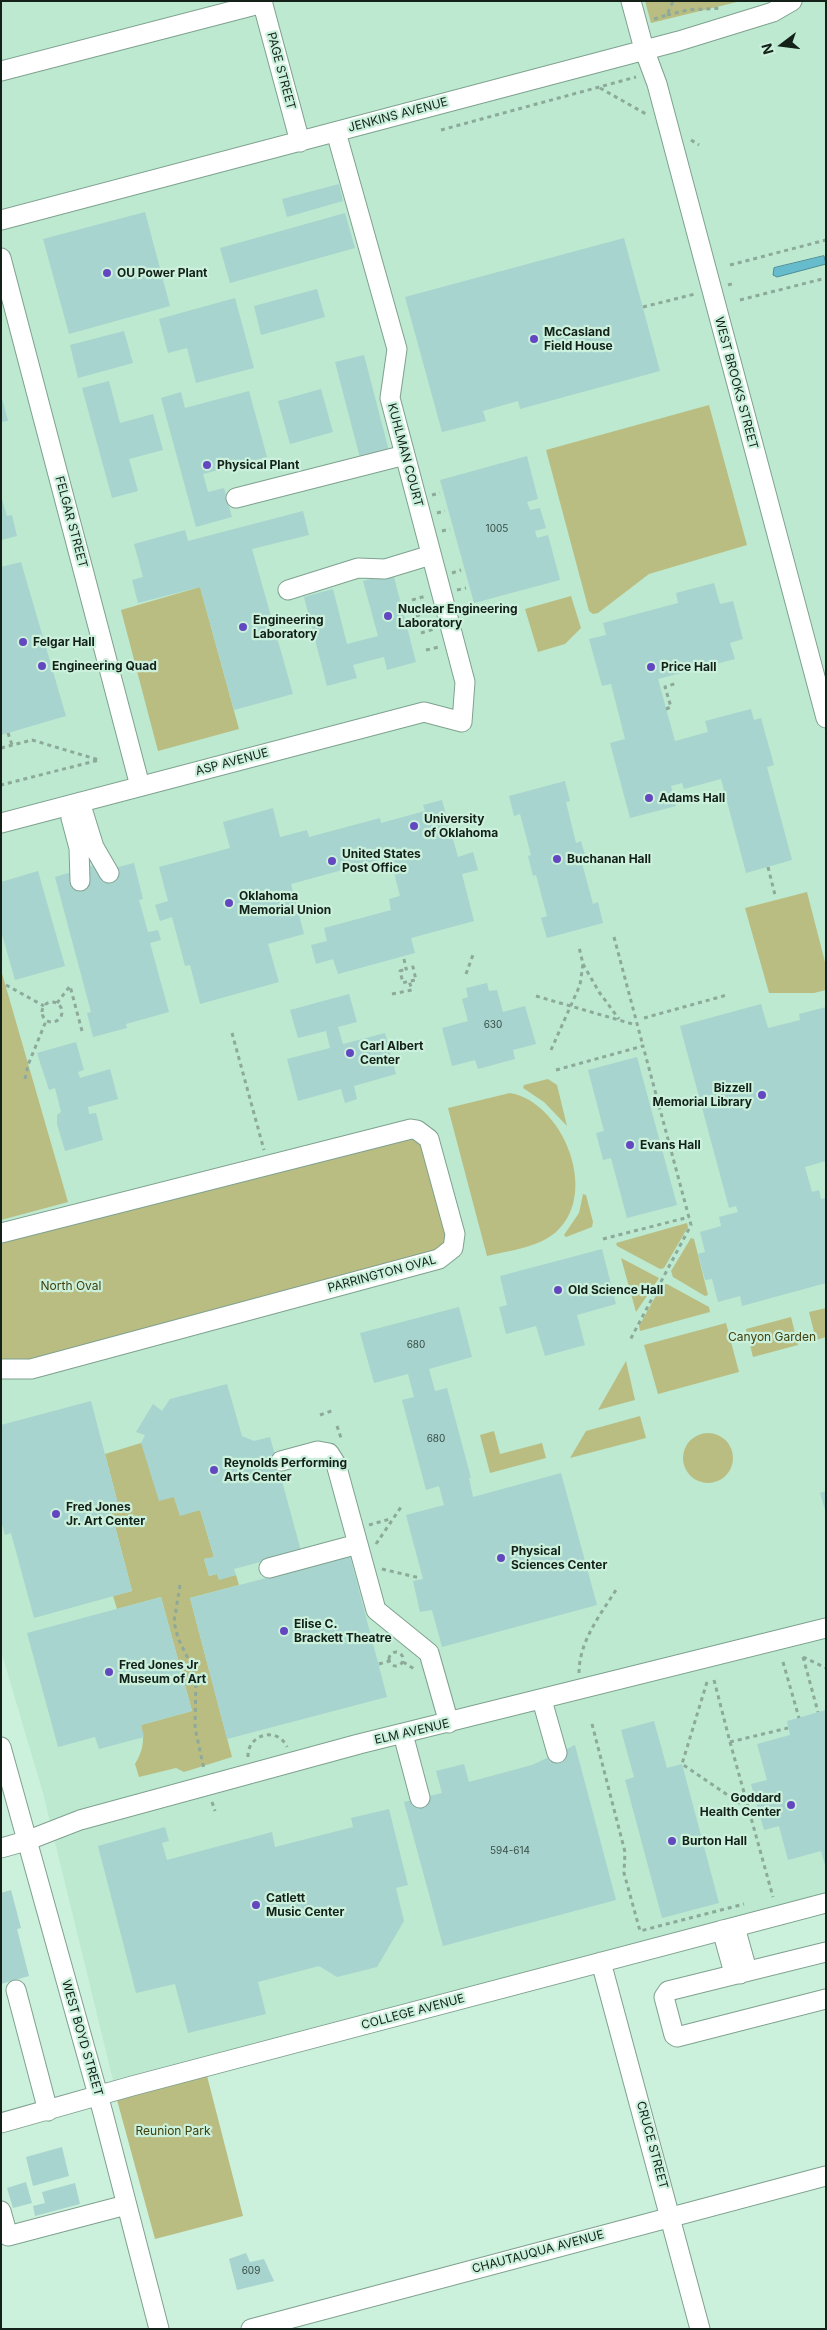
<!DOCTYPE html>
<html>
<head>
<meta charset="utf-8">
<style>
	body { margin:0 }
	#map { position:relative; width:827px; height:2330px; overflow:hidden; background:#cbf0dc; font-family:Inter,sans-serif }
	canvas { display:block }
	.frame { position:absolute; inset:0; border:2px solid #132119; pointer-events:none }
	.north { position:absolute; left:757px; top:20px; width:50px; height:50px; -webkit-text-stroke:4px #cbf0dc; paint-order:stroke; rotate:255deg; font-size:14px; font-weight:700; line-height:20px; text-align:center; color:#132119 }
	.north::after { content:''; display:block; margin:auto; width:18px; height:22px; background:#132119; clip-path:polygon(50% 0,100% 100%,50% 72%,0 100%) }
</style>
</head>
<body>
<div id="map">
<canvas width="827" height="2330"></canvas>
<div class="frame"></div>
<div class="north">N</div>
</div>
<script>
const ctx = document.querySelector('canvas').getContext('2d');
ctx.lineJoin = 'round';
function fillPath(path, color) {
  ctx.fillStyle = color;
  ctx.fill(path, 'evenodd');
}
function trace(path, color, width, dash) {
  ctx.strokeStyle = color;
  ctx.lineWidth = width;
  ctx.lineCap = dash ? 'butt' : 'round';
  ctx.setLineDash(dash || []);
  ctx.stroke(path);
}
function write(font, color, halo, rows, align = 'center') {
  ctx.font = font + ' Inter,sans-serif';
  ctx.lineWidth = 4.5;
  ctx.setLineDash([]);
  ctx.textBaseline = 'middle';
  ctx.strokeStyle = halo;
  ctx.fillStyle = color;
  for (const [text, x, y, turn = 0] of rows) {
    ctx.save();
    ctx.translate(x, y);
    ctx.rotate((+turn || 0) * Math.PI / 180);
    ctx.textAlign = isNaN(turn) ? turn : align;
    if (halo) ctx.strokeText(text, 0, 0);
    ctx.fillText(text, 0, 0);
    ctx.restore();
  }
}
fillPath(new Path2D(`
	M1 1H826V1893L113 2080 43 1793 1 1651Z`), '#bce9d0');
fillPath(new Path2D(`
	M645 1H741L651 23Z
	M709 405 747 545 649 574 598 613 593 614 589 611 546 450Z
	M200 587 239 729 158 751 121 610Z
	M571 596 581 628 565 644 538 652 525 609Z
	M807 892 826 966V990L814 993H769L745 908Z
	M1 970 68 1202 1 1220Z
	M548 1079 557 1085 567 1126 544 1102 523 1088 524 1085Z
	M510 1093C562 1102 599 1191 558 1230 540 1248 510 1250 487 1256L448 1108Z
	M417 1130 453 1248 1 1369V1233Z
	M583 1194 586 1195 593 1222 592 1227 566 1237 564 1235 579 1213Z
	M687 1223 688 1227 664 1268 660 1269 617 1246 616 1243Z
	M691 1238 694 1239 708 1295 705 1296 673 1277 671 1271Z
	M621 1258 659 1278 636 1312Z
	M667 1284 709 1307 710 1312 640 1331 639 1326 662 1285Z
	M826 1308V1337L816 1340 809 1312Z
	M791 1317 798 1345 753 1357 746 1329Z
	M726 1323 739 1372 658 1394 644 1345Z
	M626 1361 635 1400 598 1410Z
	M640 1416 646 1438 570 1458 586 1431Z
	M494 1431 500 1454 542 1443 546 1458 490 1473 480 1435Z
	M683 1458a25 25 0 1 1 50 0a25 25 0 1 1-50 0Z
	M141 1443 174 1497 180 1515 200 1510 214 1557 204 1559 209 1576 217 1574 219 1579 236 1575 239 1585 190 1598 232 1757 184 1772 176 1768 139 1777 135 1764C143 1750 145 1741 141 1725L192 1711 161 1597 117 1609 113 1596 132 1591 110 1507 118 1504 105 1454Z
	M206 2072 243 2216 155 2239 117 2100Z`), '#babd82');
const water = new Path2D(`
	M824 256 826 264 777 277 773 275 774 268Z`);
fillPath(water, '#66bccd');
trace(water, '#4d8e97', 1);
fillPath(new Path2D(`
	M339 184 343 201 287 217 282 199Z
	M145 212 170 306 69 334 43 239Z
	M345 213 355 248 230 283 220 248Z
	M624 238 660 371 520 409 518 401 483 411 486 421 442 432 405 297Z
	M317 289 325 317 261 335 254 306Z
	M235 298 254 368 196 383 187 348 168 353 159 319Z
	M124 331 133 363 78 378 70 345Z
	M364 355 389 451 360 458 335 362Z
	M109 381 120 423 153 414 163 450 129 459 138 491 112 498 82 388Z
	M321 389 333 432 290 444 278 401Z
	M249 391 267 457 203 474 208 492 224 488 232 517 196 527 161 398 181 392 185 408Z
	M2 398 8 421 1 422V399Z
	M527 456 538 499 527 502 530 510 540 508 546 528 535 531 537 538 548 535 560 580 474 603 440 480Z
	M1 496 7 516 12 515 17 536 1 540Z
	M303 511 309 535 252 549 293 694 234 710 200 587 138 603 132 580 143 577 134 544 185 530 188 541Z
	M21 562 66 716 1 735V567Z
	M393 573 416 662 387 670 384 657 368 661 353 665 357 678 327 686 304 597 333 589 347 644 378 636 363 581Z
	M714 583 720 604 733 601 743 639 730 643 735 659 658 679 675 741 708 732 705 721 751 709 754 720 761 718 774 765 767 767 792 860 746 873 721 779 684 789 682 783 671 786 676 806 630 818 610 743 625 739 611 684 602 686 589 639 606 635 603 623 678 603 676 593Z
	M565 781 570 801 566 802 576 843 581 841 587 862 582 863 593 904 598 902 603 923 547 938 541 918 547 916 536 875 533 876 528 856 531 855 520 814 514 816 509 796Z
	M442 800 458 857 473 852 478 870 462 874 474 921 411 938 415 953 338 974 333 959 316 964 311 945 327 941 324 928 391 910 389 899 400 896 390 857 291 884 304 934 268 944 279 982 200 1004 190 965 185 966 172 917 160 921 155 905 168 901 159 867 230 848 223 822 273 808 280 837 307 830 309 837 380 818 381 823 425 811 423 805Z
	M101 863 114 868 134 863 143 899 139 900 148 932 158 930 161 940 150 943 169 1012 126 1024 127 1028 93 1037 87 1013 91 1012 55 877Z
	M38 871 65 966 15 980 1 931V882Z
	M487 983 489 991 497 990 503 1012 525 1006 536 1044 513 1050 515 1059 478 1069 475 1060 452 1066 442 1028 468 1021 462 999 468 997 466 988Z
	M349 994 357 1022 338 1027 343 1044 385 1033 396 1074 354 1086 357 1099 345 1103 341 1089 298 1101 287 1059 330 1048 326 1031 298 1038 290 1010Z
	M761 1004 768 1028 800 1020 799 1014 826 1007V1161L805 1167 812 1192 819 1190 821 1199 826 1198V1283L742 1306 740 1296 718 1302 712 1279 705 1280 698 1254 705 1252 700 1232 721 1226 719 1217 738 1212 736 1206 729 1208 680 1026Z
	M76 1042 84 1070 78 1072 80 1078 110 1069 118 1099 88 1107 89 1114 96 1113 103 1140 65 1151 57 1124V1115L61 1112 55 1088 49 1090 37 1053Z
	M637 1057 677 1205 627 1218 611 1158 603 1160 596 1133 604 1131 588 1070Z
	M602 1249 616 1304 577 1315 585 1345 545 1356 536 1326 506 1334 499 1307 507 1305 500 1276Z
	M459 1307 472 1357 429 1369 435 1391 447 1388 471 1478H469L473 1497 561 1473 597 1605 442 1647 432 1610 420 1612 413 1581 423 1579 406 1515 444 1505 439 1486 426 1490 402 1400 414 1397 408 1374 374 1383 360 1333Z
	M227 1384 242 1436 254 1441 270 1437 301 1551 234 1569 236 1575 219 1580 217 1574 209 1576 204 1559 214 1557 200 1510 180 1516 174 1497 159 1501 141 1443 145 1435 136 1432 153 1404 162 1411 170 1399Z
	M91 1401 118 1504 110 1507 132 1591 34 1618 11 1533 5 1535 1 1521V1425Z
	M826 1491V1510H825L820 1493Z
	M350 1556 387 1697 227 1739 190 1598Z
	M161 1597 192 1711 141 1725 144 1737 99 1749 95 1737 58 1747 27 1633Z
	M826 1710V1865H825L821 1851 788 1860 779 1826 764 1830 751 1784 767 1780 757 1744 790 1735 787 1721Z
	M654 1721 667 1768 682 1764 719 1903 662 1918 625 1780 634 1777 621 1730Z
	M575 1745 616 1900 443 1946 404 1802 442 1793 436 1771 464 1764 469 1782 532 1765Z
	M389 1809 408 1885 396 1888 404 1921 377 1967 337 1977 319 1966 258 1982 266 2014 188 2033 175 1984 136 1993 98 1846 165 1827 169 1841 162 1843 167 1860 272 1832 275 1847 353 1827 351 1818Z
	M11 1890 21 1928 17 1929 29 1976 1 1984V1893Z
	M62 2147 69 2176 33 2186 26 2157Z
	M26 2182 32 2203 13 2208 7 2188Z
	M75 2183 80 2204 35 2216 33 2206 45 2203 42 2192Z
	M246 2253 250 2262 264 2259 274 2281 237 2290 229 2259Z`), '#a7d4ce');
const minor = new Path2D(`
	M262 1 300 142
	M631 1 644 49 657 84 826 718
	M1 71 263 3
	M1 220 679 41 773 12 792 1
	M1 258 140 786
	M236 498 405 455
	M288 590 358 568 385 569 431 555
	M80 802 94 847 109 873
	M71 818 79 848 80 881
	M1 823 424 712 462 722 465 682 390 398 397 349 336 132
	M1 1233 411 1129 417 1130 429 1139 455 1234 453 1248 439 1259 31 1369H1
	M281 1461 318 1451 329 1453 336 1464 376 1610 429 1653 449 1723
	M269 1568 358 1544
	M542 1700 557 1753
	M403 1734 420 1798
	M1 1747 103 2113 159 2329
	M1 1848 26 1841 80 1820 359 1744 826 1628
	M722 1930 732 1966 740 1974 745 1963 735 1927
	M826 1952 668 1991 664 1997 674 2035 677 2037 826 1999
	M601 1962 700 2329
	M16 1990 48 2111
	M1 2123 132 2086 826 1903
	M1 2211 8 2236 126 2205
	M251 2329 826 2176`);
trace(minor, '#7fa18f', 21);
trace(new Path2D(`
	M667 15 688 10 721 8
	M654 19 667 15 673 1
	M600 88 646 114
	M441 130 636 77
	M691 140 699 145
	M730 265 826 240
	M728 285 735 283
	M740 300 826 278
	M643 307 695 294
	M432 495 440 493
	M437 513 445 511
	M442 531 450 529
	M452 573 461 570
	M457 590 466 588
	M412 600 426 596
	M416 616 430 612
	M421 633 434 629
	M426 650 439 647
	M666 709 671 707 665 687 677 683
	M8 733 12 745
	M1 748 32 740 99 760 1 785
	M768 867 775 895
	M614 937 643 1046
	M404 959 406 969 413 967 416 980 409 981
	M583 964 599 992 619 1019
	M466 974 474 952
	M6 985 44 1006
	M392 994 412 990 409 981 403 983 400 971 406 969
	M536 996 636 1025
	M42 1012a10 10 0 1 1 20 0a10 10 0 1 1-20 0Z
	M57 1003 70 986 82 1031
	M644 1018 727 995
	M232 1033 264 1150
	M551 1050 580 985 583 964 579 947
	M556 1070 643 1046 691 1225 629 1342
	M25 1079 28 1065 46 1021
	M603 1239 689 1217
	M320 1415 334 1410
	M337 1426 342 1441
	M369 1525 390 1519 391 1521
	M376 1544 401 1507
	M382 1569 420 1578
	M180 1585 174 1622 178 1638 196 1675 195 1728 204 1769
	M389 1659a7 7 0 1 1 14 0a7 7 0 1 1-14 0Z
	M803 1657 818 1712
	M803 1657 826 1668
	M403 1662 416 1670
	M783 1662 799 1718
	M379 1664 389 1661
	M579 1673C579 1642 600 1615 616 1590
	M714 1680 730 1742 788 1728
	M707 1682 682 1764 748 1809
	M592 1724 625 1852 624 1873 640 1931 744 1904
	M730 1742 773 1897
	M248 1757C247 1734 278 1726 287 1747
	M212 1802 215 1811`), '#8ca999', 3, [4, 4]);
trace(minor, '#fff', 19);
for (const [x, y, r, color] of [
	[107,273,5,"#6347c0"],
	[534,339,5,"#6347c0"],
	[207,465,5,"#6347c0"],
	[388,616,5,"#6347c0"],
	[243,627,5,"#6347c0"],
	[23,642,5,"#6347c0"],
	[42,666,5,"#6347c0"],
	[651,667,5,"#6347c0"],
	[649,798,5,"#6347c0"],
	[414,826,5,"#6347c0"],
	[557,859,5,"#6347c0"],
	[332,861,5,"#6347c0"],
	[229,903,5,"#6347c0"],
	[350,1053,5,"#6347c0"],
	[762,1095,5,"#6347c0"],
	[630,1145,5,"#6347c0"],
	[558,1290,5,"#6347c0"],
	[214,1470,5,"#6347c0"],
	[56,1514,5,"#6347c0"],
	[501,1558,5,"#6347c0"],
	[284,1631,5,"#6347c0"],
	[109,1672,5,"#6347c0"],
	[791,1805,5,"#6347c0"],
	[672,1841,5,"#6347c0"],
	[256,1905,5,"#6347c0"]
]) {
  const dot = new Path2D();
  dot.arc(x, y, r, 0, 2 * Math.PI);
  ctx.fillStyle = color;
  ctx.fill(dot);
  trace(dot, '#cbf0dc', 2);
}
write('10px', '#384e46', null, [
	["1005",497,529],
	["630",493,1025],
	["680",416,1345],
	["680",436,1439],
	["594-614",510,1851],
	["609",251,2271]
]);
write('12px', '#132119', '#cbf0dc', [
	["PAGE STREET",281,71,75],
	["JENKINS AVENUE",398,115,-15],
	["WEST BROOKS STREET",736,383,75],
	["KUHLMAN COURT",405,455,75],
	["FELGAR STREET",71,522,75],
	["ASP AVENUE",232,762,-15],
	["PARRINGTON OVAL",382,1274,-15],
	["ELM AVENUE",412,1732,-13],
	["COLLEGE AVENUE",413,2012,-15],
	["WEST BOYD STREET",82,2038,74],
	["CRUCE STREET",652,2145,75],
	["CHAUTAUQUA AVENUE",538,2252,-15]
]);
write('bold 12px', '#132119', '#cbf0dc', [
	["OU Power Plant",117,273],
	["McCasland",544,332],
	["Field House",544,346],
	["Physical Plant",217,465],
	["Nuclear Engineering",398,609],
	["Laboratory",398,623],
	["Engineering",253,620],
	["Laboratory",253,634],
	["Felgar Hall",33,642],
	["Engineering Quad",52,666],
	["Price Hall",661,667],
	["Adams Hall",659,798],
	["University",424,819],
	["of Oklahoma",424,833],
	["United States",342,854],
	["Post Office",342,868],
	["Buchanan Hall",567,859],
	["Oklahoma",239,896],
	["Memorial Union",239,910],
	["Carl Albert",360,1046],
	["Center",360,1060],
	["Bizzell",752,1088,"right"],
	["Memorial Library",752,1102,"right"],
	["Evans Hall",640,1145],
	["Old Science Hall",568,1290],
	["Reynolds Performing",224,1463],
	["Arts Center",224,1477],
	["Fred Jones",66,1507],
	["Jr. Art Center",66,1521],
	["Physical",511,1551],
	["Sciences Center",511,1565],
	["Elise C.",294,1624],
	["Brackett Theatre",294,1638],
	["Fred Jones Jr",119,1665],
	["Museum of Art",119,1679],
	["Goddard",781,1798,"right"],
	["Health Center",781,1812,"right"],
	["Burton Hall",682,1841],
	["Catlett",266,1898],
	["Music Center",266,1912]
], 'left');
write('12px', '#3e3f0b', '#cbf0dc', [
	["North Oval",71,1286],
	["Canyon Garden",772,1337],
	["Reunion Park",173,2131]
]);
</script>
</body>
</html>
